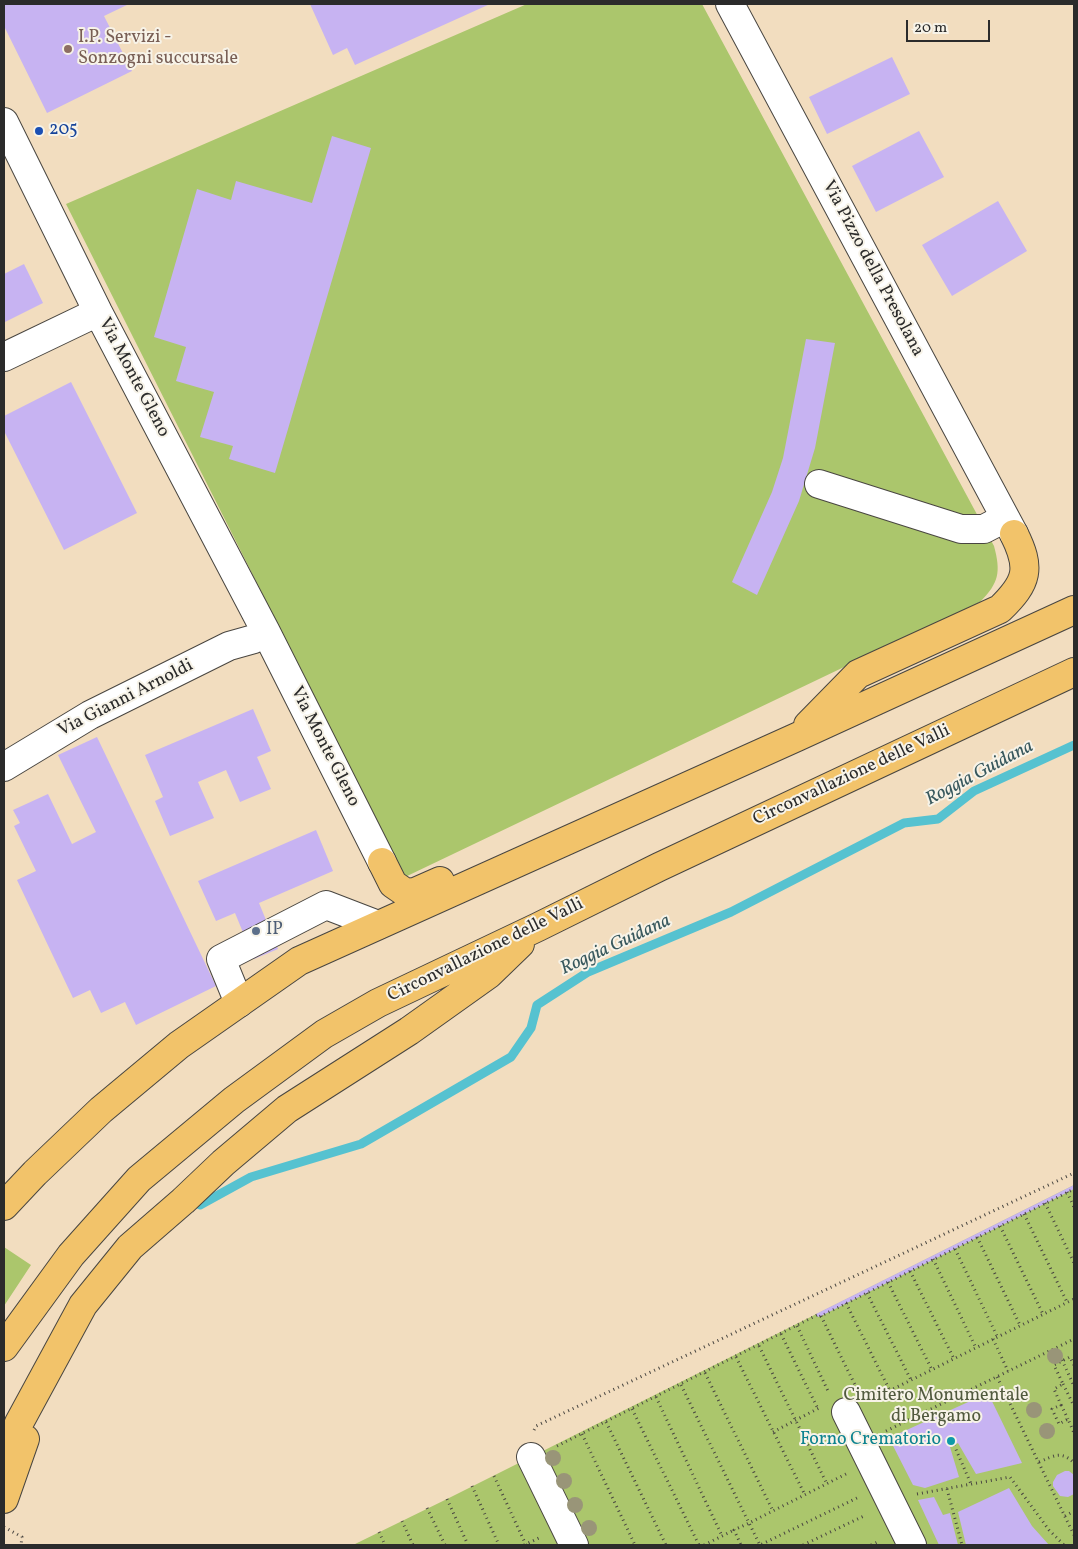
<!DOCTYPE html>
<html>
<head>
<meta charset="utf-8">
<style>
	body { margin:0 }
	#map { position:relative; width:1078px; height:1549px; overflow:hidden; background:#f2ddbf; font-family:Vollkorn,serif }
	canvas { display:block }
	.frame { position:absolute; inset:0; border:5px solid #2b2b2b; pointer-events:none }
	.scale { position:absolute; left:906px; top:20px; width:84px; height:22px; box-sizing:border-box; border:2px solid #2b2b2b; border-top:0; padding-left:6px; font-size:15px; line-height:18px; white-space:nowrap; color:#2b2b2b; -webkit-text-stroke:4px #f7f3e8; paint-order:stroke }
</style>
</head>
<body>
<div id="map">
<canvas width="1078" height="1549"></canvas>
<div class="frame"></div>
<div class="scale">20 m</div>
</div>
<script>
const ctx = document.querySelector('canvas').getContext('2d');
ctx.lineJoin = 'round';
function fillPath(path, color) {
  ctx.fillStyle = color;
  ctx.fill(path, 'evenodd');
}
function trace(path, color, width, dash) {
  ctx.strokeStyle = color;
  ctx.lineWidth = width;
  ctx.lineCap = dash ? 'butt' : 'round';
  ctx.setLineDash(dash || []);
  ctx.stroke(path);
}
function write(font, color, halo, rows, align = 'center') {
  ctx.font = font + ' Vollkorn,serif';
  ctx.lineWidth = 4;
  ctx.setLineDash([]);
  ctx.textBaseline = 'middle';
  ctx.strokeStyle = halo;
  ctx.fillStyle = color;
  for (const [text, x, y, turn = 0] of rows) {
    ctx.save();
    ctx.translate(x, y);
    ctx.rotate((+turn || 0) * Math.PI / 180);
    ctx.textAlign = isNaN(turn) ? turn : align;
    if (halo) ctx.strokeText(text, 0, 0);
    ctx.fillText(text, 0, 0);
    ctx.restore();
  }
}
fillPath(new Path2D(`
	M527 4H702L994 546C1001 572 999 583 980 602L405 877 66 204Z
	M1074 1185V1545H353L447 1499Z
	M4 1247 31 1265 4 1306Z`), '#abc66c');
trace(new Path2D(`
	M200 1205 251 1177 361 1144 511 1057 531 1028 537 1005 588 972 731 912 904 823 938 819 974 791 1074 745`), '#56c2d0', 9);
fillPath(new Path2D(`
	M4 4H129L104 16 132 71 47 113 4 26Z
	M310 4H490L355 65 347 48 333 55Z
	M892 57 910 94 827 134 809 97Z
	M919 131 944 177 876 212 852 166Z
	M332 136 371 148 275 473 229 459 233 446 200 437 214 392 176 381 186 347 154 337 197 189 231 200 236 181 312 203Z
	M998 201 1027 251 952 296 922 245Z
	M24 264 43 303 5 322 4 274Z
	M806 339 835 343 815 448 799 501 757 595 732 582 772 492 783 458Z
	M71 382 137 513 64 550 4 431V416Z
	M253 709 271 751 257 757 271 789 240 802 226 770 198 782 214 818 170 836 155 801 163 797 145 755Z
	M97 737 216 986 136 1025 125 1002 101 1013 90 990 73 998 17 880 36 871 14 826 20 823 13 810 48 794 72 844 96 832 58 755Z
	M316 830 333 871 259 903 278 949 254 959 235 913 216 921 198 881Z
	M1074 1185V1189L821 1316 818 1317 816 1314Z
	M988 1393 1022 1463 976 1474 958 1443 950 1447 959 1477 925 1488 913 1485 889 1438Z
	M1065 1471H1069L1074 1475V1494L1068 1497 1060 1496 1053 1486V1482L1057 1475Z
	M1009 1488 1032 1526 1049 1545H966L958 1512Z
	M934 1497 943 1515 950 1513 958 1545H939L918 1500Z`), '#c7b3f2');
const minor = new Path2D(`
	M730 4 1014 534
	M4 122 98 312 266 632 382 862
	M4 357 98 312
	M819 484 961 529H984L1005 518
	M4 767 90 715 229 646 254 639 266 632
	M239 1003 221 959 326 905 378 925
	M846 1412 912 1545
	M531 1457 574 1545`);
const highway = new Path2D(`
	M808 725 858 674 1000 609C1028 582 1031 568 1014 534
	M382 862 393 884 406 893 415 892 440 881
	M4 1206 35 1173 101 1110 179 1045 299 961 797 737 1074 610
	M4 1347 71 1255 139 1179 234 1100 324 1034 378 1003 538 927 659 867 1074 672
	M4 1458 19 1423 83 1305 130 1247 183 1201 223 1163 287 1109 409 1031 489 974 520 944
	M4 1499 25 1439`);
trace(minor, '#494641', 30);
trace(highway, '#494641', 30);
trace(new Path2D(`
	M1067 1192 1074 1207
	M1045 1203 1074 1263
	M1024 1214 1067 1302
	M1000 1226 1043 1314
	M977 1237 1020 1325
	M955 1249 997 1336
	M933 1259 976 1348
	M910 1271 954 1359
	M888 1282 932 1370
	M867 1293 911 1380
	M846 1303 890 1391
	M821 1316 856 1387
	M797 1326 828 1391
	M781 1334 818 1409
	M993 1339 1008 1371
	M759 1346 827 1484
	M736 1357 805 1495
	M1062 1360 1074 1386
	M1074 1365 1070 1357 1054 1365 1063 1384 1054 1389 1061 1405 1052 1409 1059 1424 1068 1419 1074 1433
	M705 1373 773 1511
	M997 1377 1074 1535
	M1063 1384 1074 1406
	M681 1385 749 1523 734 1530 741 1545
	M656 1397 722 1536
	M871 1400 1074 1299
	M1061 1405 1068 1419
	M632 1409 699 1545
	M606 1422 666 1545
	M534 1430 536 1426 1074 1173
	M886 1431 1074 1339
	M773 1432 819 1408
	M582 1434 635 1545
	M954 1445 971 1484
	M557 1446 817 1315 818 1317 821 1316 1074 1189
	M1039 1462C1054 1456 1061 1450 1074 1463
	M846 1474 749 1523 760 1545 859 1497
	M494 1476 526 1545
	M472 1486 499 1545
	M947 1489 962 1545
	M917 1494 1010 1477 1049 1530 1064 1545
	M447 1499 468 1545
	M427 1508 445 1545
	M1065 1516 1074 1511
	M402 1521 413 1545
	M4 1527 22 1537 21 1545
	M379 1532 385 1545
	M357 1544V1545
	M524 1545 539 1538
	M704 1545 734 1530
	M803 1545 866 1515
	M871 1545 880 1541`), '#494641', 3, [1, 4]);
trace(minor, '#fff', 28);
trace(highway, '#f2c36a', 28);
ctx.fillStyle = '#999578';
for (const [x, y] of [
	[1055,1356],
	[1034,1410],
	[1047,1431],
	[553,1458],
	[564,1481],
	[575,1505],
	[589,1528]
]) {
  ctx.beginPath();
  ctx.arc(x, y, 8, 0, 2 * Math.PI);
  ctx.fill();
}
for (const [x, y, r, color] of [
	[68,49,5,"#8d6e63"],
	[39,131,5,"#1a4fb4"],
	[256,931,5,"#5c6f8a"],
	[951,1441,5,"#0f9aa8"]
]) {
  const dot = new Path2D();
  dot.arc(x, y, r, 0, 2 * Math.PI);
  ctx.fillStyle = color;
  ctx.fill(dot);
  trace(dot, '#f7f3e8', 2);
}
write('18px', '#785e54', '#f7f3e8', [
	["I.P. Servizi -",78,39],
	["Sonzogni succursale",78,60]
], 'left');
write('18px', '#164399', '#f7f3e8', [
	["205",49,131]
], 'left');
write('18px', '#2b2b2b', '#f7f3e8', [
	["Via Pizzo della Presolana",872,269,62],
	["Via Monte Gleno",133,378,62],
	["Via Gianni Arnoldi",126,699,-27],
	["Via Monte Gleno",324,747,63],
	["Circonvallazione delle Valli",852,776,-25],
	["Circonvallazione delle Valli",486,951,-26]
]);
write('18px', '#4e5e75', '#f7f3e8', [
	["IP",266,931]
], 'left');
write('18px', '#515a3e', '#f7f3e8', [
	["Cimitero Monumentale",936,1397],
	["di Bergamo",936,1418]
]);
write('18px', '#0d838f', '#f7f3e8', [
	["Forno Crematorio",941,1441]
], 'right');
write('italic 19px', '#38585d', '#f7f3e8', [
	["Roggia Guidana",980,774,-28],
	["Roggia Guidana",616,946,-25]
]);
</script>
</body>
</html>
